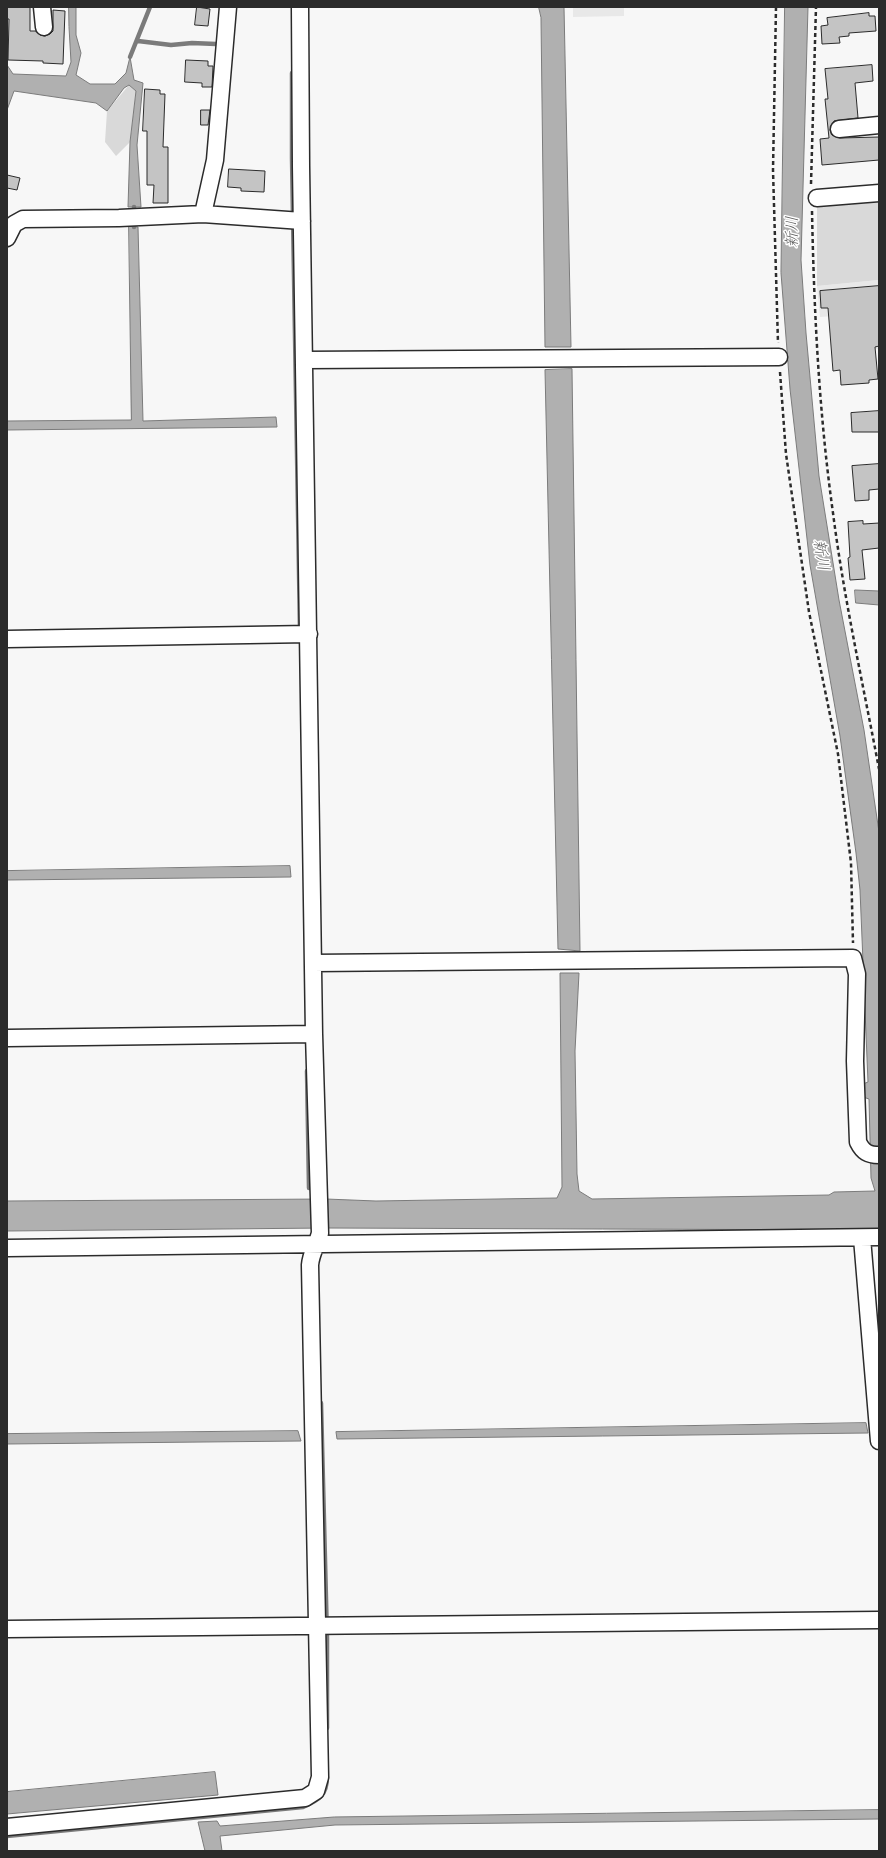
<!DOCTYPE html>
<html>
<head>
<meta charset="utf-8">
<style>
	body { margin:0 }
	#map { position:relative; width:886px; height:1858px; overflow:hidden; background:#f7f7f7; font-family:"Comic Neue",sans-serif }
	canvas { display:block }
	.frame { position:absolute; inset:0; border:8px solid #2b2b2b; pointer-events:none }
</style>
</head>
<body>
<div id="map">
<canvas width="886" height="1858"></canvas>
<div class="frame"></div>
</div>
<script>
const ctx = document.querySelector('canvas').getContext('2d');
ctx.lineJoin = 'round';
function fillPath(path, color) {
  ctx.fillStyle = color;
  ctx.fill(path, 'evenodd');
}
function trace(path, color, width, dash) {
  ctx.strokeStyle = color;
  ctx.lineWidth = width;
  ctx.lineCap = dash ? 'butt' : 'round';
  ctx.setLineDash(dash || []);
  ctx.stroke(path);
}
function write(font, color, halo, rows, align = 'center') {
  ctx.font = font + ' "Comic Neue","Klee One",sans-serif';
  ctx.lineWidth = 3;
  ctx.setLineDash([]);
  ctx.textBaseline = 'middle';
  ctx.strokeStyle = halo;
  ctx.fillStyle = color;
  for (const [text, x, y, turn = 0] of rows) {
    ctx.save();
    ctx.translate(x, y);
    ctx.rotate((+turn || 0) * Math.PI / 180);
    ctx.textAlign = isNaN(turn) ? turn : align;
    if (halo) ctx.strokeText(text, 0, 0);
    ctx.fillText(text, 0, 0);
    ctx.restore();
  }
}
fillPath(new Path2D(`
	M573 7H624V16L573 17Z
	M879 280V349L862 350 860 314 820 317 817 286Z`), '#e8e8e8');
fillPath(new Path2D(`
	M129 85 136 91 130 142 116 156 105 142 107 111Z
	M879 202V280L817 286V207Z`), '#d9d9d9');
const water = new Path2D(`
	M69 7H76V35L81 53 76 75 90 84H115L126 73 130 57 134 80 143 83 137 145 141 207H128L130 142 136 91 129 85 124 88 107 111 96 103 14 91 7 110V65L13 74 66 76 71 62 69 27Z
	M539 7H564L571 347H545L541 18Z
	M785 7H808L801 260 806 333 819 476 839 600 864 730 879 832V1230L326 1228 7 1231V1201L326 1199 376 1201 557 1198 562 1187 560 973H579L575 1051 577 1174 579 1191 592 1199 829 1195 834 1192 875 1191 871 1178 869 1099 863 1097V1084L868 1082 860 890 856 853 840 736 810 565 790 389 781 273Z
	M129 226 138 227 143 421 276 417 277 427 7 430V421L131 420Z
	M572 369 580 951 558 949 545 370Z
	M855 590 879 591V605L856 603Z
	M290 866 291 877 7 880V871Z
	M866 1423 868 1433 337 1439 336 1432Z
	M298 1431 301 1441 7 1444V1434Z
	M215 1772 218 1795 7 1814V1792Z
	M879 1810V1819L335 1825 220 1836 222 1851H205L198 1822 217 1821 220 1826 334 1817Z`);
fillPath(water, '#b0b0b0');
trace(water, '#7b7b7b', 1);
trace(new Path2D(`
	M138 41 171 45 192 43 216 44
	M130 57 150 7
	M292 73V158L300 631
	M134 227V207
	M307 1071 309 1188
	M321 1403 327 1638V1728
	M7 1836 303 1807C318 1800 327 1796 327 1777`), '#7b7b7b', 4.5);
const building = new Path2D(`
	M7 7H30V31H36L40 35 45 36 50 34 53 31V10L65 11 63 64 43 63V61L8 60 9 19H7Z
	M197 7 210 9 208 26 195 25Z
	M869 13V16H875L876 31 849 33V36L839 37 840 43 822 44 821 26 828 25 827 18Z
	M186 60 208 61V66H213L212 87H202V83L185 82Z
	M872 65 873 81 855 83 858 118 834 121 830 130 832 135 840 138 879 137V160L822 165 820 139 829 138 825 99H828L825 69Z
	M145 89 160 90V94H165L163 147H168V203H153L154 185H147V131H143Z
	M201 110H210L208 125H201Z
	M229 169 265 171 264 192 241 191V188L228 187Z
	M7 175 20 178 17 190 7 188Z
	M879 286V346L875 347 878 379 869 380V383L841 385 840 370 833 371 828 308H821L820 291Z
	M879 411V432H852L851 413Z
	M879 464V489L869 490V500L855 501 852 466Z
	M863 521V524L879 523V548L862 550 865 579 850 580 848 558 850 557 848 522Z`);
fillPath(building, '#c4c4c4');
trace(building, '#2b2b2b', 1);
const minor = new Path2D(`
	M42 7 44 27
	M839 129 879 125
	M817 198 879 193
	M203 214 215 160 228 7
	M7 238 14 224 23 219 119 218 203 214 302 221
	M305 360 779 357
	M7 639 309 634
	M313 963 853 958 857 974 855 1061 858 1142C863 1152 868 1155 879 1155
	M7 1038 314 1034
	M862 1238 879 1441
	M7 1248 879 1237
	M7 1629 879 1620
	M7 1827 305 1798 316 1791 320 1777 310 1265C311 1253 317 1245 320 1233L314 1034 301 166 300 7`);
trace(minor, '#2b2b2b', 19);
trace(new Path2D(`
	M776 7 773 170 778 343
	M811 184 816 7
	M812 211C814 312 819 413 833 513 844 599 863 684 879 769
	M780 372 786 454 809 612 838 754 851 863 853 943`), '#2b2b2b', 2.5, [4, 3]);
trace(minor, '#fff', 16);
write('italic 16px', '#5a5a5a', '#fff', [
	["新川",792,232,-90],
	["新川",821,555,81]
]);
</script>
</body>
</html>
